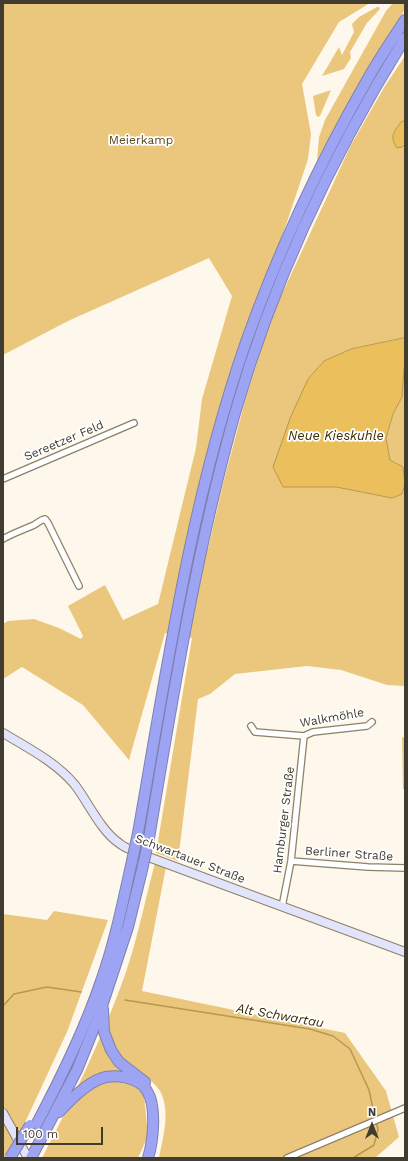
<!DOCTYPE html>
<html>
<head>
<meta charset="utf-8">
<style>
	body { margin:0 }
	#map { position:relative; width:408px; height:1161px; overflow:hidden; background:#fdf7ec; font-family:"Work Sans",sans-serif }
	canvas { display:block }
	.frame { position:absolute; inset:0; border:4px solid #413c30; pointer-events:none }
	.north { position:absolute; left:352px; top:1105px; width:40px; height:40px; -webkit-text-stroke:3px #fff; paint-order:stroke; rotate:0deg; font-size:11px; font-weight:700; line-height:16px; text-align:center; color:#413c30 }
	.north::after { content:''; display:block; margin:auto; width:14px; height:18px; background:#413c30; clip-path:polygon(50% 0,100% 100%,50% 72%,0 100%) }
	.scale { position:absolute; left:16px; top:1127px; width:87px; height:18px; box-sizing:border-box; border:2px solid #413c30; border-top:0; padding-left:5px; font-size:12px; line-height:14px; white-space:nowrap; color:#413c30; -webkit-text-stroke:3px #fff; paint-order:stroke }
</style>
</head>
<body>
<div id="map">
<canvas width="408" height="1161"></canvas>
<div class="frame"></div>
<div class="north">N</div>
<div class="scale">100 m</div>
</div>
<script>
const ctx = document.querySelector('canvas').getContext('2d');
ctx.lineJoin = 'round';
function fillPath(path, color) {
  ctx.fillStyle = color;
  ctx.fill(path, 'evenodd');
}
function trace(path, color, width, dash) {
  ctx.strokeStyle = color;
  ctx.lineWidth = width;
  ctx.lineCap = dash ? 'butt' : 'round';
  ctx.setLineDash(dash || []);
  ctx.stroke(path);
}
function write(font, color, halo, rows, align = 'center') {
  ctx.font = font + ' "Work Sans",sans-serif';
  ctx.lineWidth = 3.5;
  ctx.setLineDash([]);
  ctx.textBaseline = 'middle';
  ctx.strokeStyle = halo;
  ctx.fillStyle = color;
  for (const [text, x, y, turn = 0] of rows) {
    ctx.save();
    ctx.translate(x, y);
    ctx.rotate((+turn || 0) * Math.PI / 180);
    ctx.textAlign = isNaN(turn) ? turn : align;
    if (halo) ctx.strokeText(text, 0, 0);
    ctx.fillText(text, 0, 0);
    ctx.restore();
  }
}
fillPath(new Path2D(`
	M3 3H370L339 22 302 84 311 134 308 159 286 225 255 307 226 389 201 476 185 547 208 549 223 484 245 401 270 320 351 145 385 86 405 56V338L351 349 324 361 308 379 283 487H336L392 498 402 494 405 484V686L387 685 341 670 307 666 235 674 210 694 198 699 178 861 156 853 192 638 165 633 129 760 83 705 22 667 3 679V624L8 621 34 619 59 628 81 639 83 636 68 606 105 585 123 620 158 604 196 448 202 399 232 296 209 258 68 321 3 355Z
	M393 3H405V9L317 161 319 137 325 120 386 11Z
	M377 7H379L380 9 367 23 350 52 351 58 344 69 322 76 339 47 342 55 354 32 352 24 359 17Z
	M331 90 320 116 318 117 316 115 313 96Z
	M405 367V477L403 467 390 460 386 438 393 414 402 397 404 369Z
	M402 737 405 738V789H403Z
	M155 863 166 867 142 991 345 1033 386 1091 399 1137 375 1158H159C163 1138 171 1111 160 1091 152 1079 139 1071 128 1062L135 1086 144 1095 148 1136 138 1158H42C71 1102 99 1045 121 986 136 947 144 904 155 863Z
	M54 911 108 920 67 1032 16 1142 6 1158H3V914L47 920Z`), '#eac77d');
const water = new Path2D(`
	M405 121V144L402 147 397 148C389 136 394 132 401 122Z
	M405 338V367L404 369 402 397 393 414 386 438 390 460 403 467 405 484 402 494 392 498 336 487H283L273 467 291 416 308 379 324 361 351 349Z`);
fillPath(water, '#eabf5c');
trace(water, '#b7984f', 1);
trace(new Path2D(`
	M125 1000 310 1029 333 1036 350 1049 369 1090 375 1118
	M3 1006 14 994 47 987 81 992
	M353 1158 374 1145 378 1129 376 1122`), '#b7984f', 1.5);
const street = new Path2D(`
	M3 479 134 423
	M3 539C13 533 23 530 34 525 38 523 40 520 45 519L48 523 79 586
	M251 726 255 732 304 736 313 732 367 726 372 722
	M291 861 368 867 405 868
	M282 907 291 861 304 736
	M287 1158 405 1108`);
const secondary = new Path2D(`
	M3 733C28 748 56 762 75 785 88 802 101 831 119 843 123 847 130 849 135 852L405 952
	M3 1113 28 1158`);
const highway = new Path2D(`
	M138 833C167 668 191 500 246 342 279 249 321 160 370 75 381 56 393 38 405 20
	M149 838C173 695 196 552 235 413 273 281 333 154 405 38
	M103 1009 104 1032 111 1050 119 1062 145 1082
	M59 1112C70 1100 90 1080 106 1077 112 1076 118 1076 124 1077 133 1079 143 1083 147 1091 157 1106 153 1142 148 1158
	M35 1127C60 1080 84 1032 101 981 115 942 123 901 132 861
	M31 1158 77 1070 98 1018 128 927 142 870`);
trace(street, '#8d8167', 8);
trace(secondary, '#8d8167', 10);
trace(highway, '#7d80af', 12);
trace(street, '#fff', 5.5);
trace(secondary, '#e2e4fc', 8);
trace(highway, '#9ea4f4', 10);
const highwayBridge = new Path2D(`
	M132 861 138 833
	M142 870 149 838
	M10 1158 30 1125`);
trace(highwayBridge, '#7d80af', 12, []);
trace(highwayBridge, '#9ea4f4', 10);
write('12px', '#5a481f', '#fff', [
	["Meierkamp",141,140]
]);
write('12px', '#413c30', '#fff', [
	["Sereetzer Feld",64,441,-23],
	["Walkmöhle",332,718,-10],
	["Hamburger Straße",284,820,-83],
	["Berliner Straße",349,854,4],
	["Schwartauer Straße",190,859,21]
]);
write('italic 13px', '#3d2b00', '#fff', [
	["Neue Kieskuhle",336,436],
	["Alt Schwartau",280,1016,10]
]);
</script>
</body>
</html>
